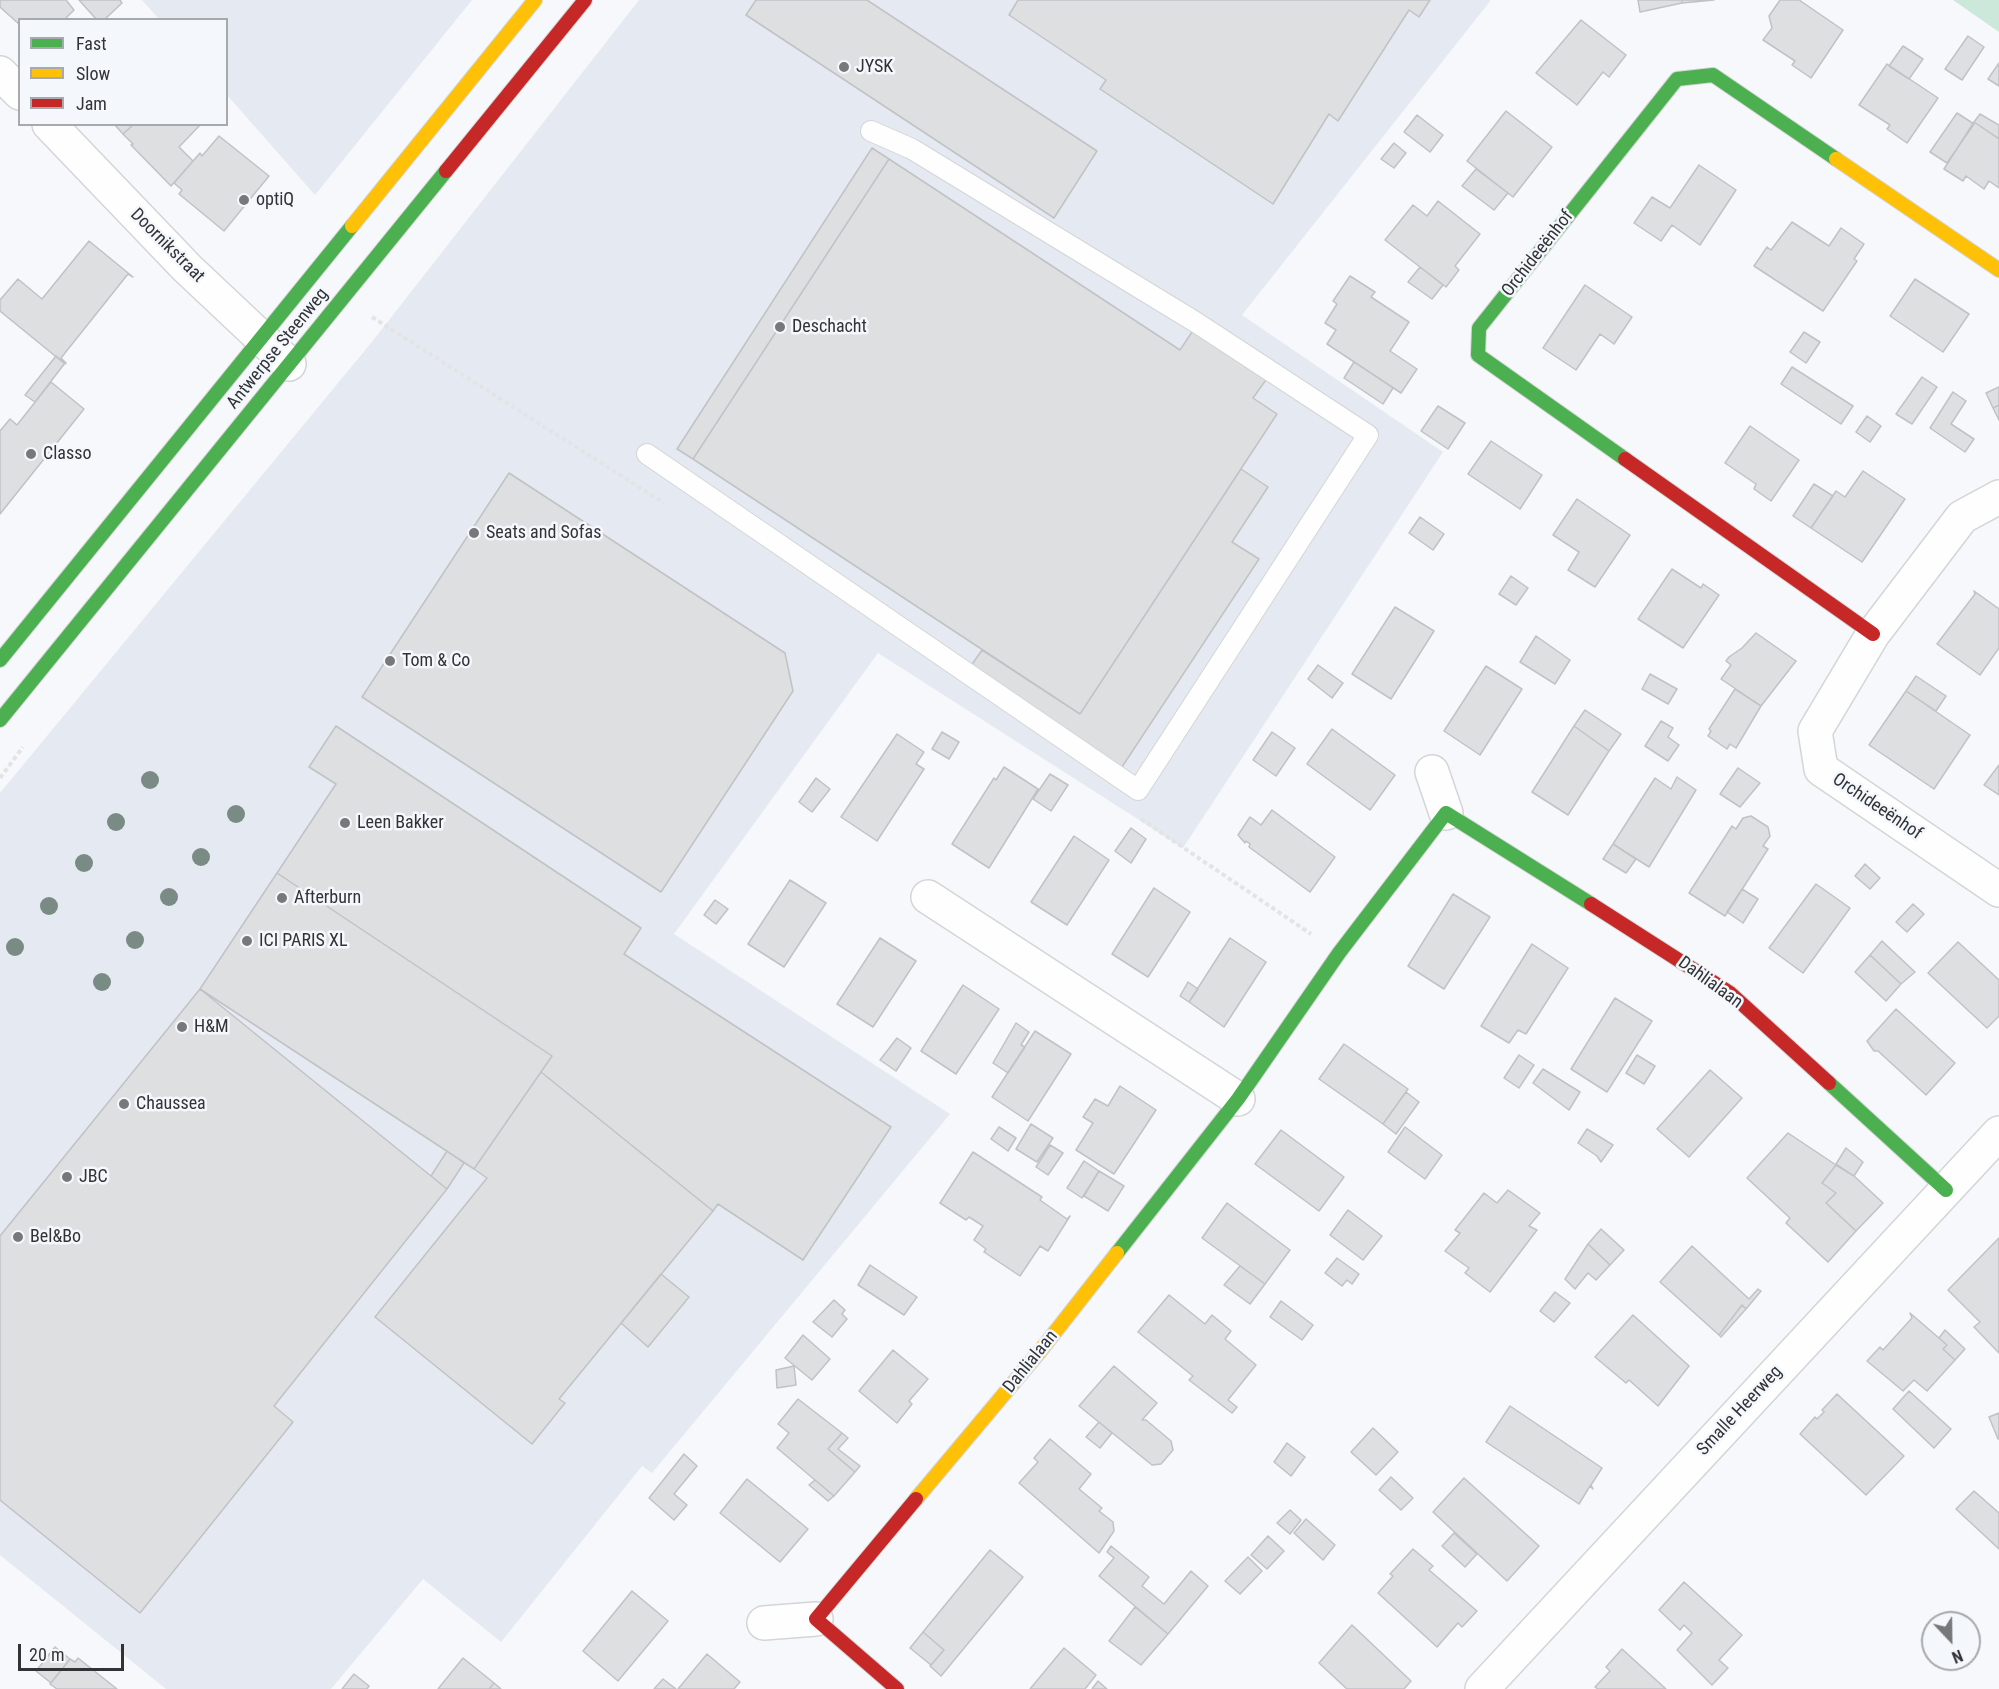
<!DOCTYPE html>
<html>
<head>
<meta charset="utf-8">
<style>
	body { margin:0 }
	#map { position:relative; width:1999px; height:1689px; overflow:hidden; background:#f6f8fb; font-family:"Roboto Condensed",sans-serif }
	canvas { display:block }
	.legend { position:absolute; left:18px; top:18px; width:210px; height:108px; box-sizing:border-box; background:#f4f8fd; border:2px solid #a6a9ad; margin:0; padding:8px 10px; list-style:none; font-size:18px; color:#323335 }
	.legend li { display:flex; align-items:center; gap:12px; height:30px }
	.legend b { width:30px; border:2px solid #a6a9ad }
	.north { position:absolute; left:1921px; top:1611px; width:60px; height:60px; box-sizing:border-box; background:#f4f8fd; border:2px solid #a6a9ad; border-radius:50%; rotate:158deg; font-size:16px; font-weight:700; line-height:24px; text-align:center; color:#323335 }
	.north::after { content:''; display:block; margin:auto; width:21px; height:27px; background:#77787a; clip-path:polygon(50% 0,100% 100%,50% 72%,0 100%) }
	.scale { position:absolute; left:18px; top:1644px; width:106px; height:27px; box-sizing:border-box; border:3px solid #323335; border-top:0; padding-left:8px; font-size:18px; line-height:21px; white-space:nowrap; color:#323335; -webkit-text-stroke:4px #f4f8fd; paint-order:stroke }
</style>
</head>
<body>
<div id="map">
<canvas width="1999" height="1689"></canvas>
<ul class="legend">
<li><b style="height:8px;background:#4caf50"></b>Fast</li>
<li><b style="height:8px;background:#ffc107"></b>Slow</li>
<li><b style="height:8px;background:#c62828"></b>Jam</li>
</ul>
<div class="north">N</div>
<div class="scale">20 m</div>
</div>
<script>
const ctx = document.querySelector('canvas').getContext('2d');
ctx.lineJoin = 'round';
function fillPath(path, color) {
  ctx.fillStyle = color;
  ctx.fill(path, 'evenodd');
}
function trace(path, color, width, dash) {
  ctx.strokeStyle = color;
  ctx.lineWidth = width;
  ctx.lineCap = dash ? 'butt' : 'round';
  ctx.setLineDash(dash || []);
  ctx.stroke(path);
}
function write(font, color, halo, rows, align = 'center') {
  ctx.font = font + ' "Roboto Condensed",sans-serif';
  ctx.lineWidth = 5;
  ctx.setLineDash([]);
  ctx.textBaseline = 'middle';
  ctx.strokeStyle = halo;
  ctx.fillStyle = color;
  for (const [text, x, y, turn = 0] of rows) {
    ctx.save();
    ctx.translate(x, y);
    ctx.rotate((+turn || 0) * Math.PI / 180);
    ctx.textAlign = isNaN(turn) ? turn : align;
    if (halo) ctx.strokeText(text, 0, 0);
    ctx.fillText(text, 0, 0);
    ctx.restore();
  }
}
fillPath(new Path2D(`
	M142 0H472L315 195 227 95 226 20 159 19Z
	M639 0H1491L1242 315 1443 452 1183 848 878 653 674 934 950 1114 652 1473 642 1466 501 1642 423 1579 331 1689H166L0 1555V793L371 343Z`), '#e5eaf2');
fillPath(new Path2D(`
	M1953 0H1999V32Z`), '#cbe8da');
const building = new Path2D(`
	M0 0H66L74 10 64 20H20V25L0 7Z
	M79 0H120L122 3 104 20H97Z
	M756 0H867L1097 151 1054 218 746 15Z
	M1018 0H1430L1419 17 1409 10 1338 121 1329 114 1273 204 1100 89 1106 80 1009 15Z
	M1638 0H1682V3L1640 12Z
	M1682 0H1714L1682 3Z
	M1780 0H1799L1843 30 1811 78 1792 65 1795 61 1763 40 1772 28 1769 16Z
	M1581 20 1626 55 1609 77 1603 72 1577 105 1536 73Z
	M1968 36 1984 47 1962 80 1945 69Z
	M1903 46 1923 59 1909 79 1889 66Z
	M1999 63V86L1988 79Z
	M1887 64 1938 98 1907 143 1887 129 1890 125 1859 105Z
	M1506 111 1552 147 1513 197 1467 161Z
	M1957 113 1974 124 1947 163 1930 152Z
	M1980 114 1999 125V139L1974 122Z
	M1417 115 1443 135 1430 152 1404 132Z
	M1974 122 1999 139V188L1989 181 1984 189 1966 176 1963 181 1944 169Z
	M114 124H134L123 134Z
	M134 124H201L179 147 193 161 171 186 131 145 133 144 123 134Z
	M219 136 269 176 224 231 179 194 182 190 174 183 200 153 202 156Z
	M1394 143 1406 153 1394 168 1381 159Z
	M872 148 889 159 693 459 677 449Z
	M889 159 1180 350 1194 329 1268 377 1253 398 1277 414 1080 714 693 459Z
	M1699 165 1736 190 1700 245 1672 225 1661 241 1634 223 1652 197 1670 208Z
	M1476 169 1508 193 1494 210 1462 186Z
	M1438 201 1480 234 1455 266 1459 270 1446 287 1385 240 1413 205 1427 216Z
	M1792 222 1829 246 1841 228 1864 244 1854 259 1857 261 1823 311 1754 266 1767 247 1771 250Z
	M89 241 133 277 128 274 61 358 66 363 65 364 0 311V300L18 279 42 299Z
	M1420 267 1443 285 1432 299 1408 282Z
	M1350 276 1375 292 1371 297 1409 322 1390 351 1417 369 1401 393 1327 344 1336 330 1325 323 1337 304 1333 301Z
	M1915 279 1969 314 1943 352 1890 316Z
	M1585 285 1632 317 1614 344 1600 334 1576 370 1543 348Z
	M1804 332 1820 342 1806 363 1790 352Z
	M56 356 65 363 35 402 25 395Z
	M1354 362 1393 388 1383 404 1344 378Z
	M1792 367 1853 406 1841 424 1781 384Z
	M1922 377 1937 387 1912 424 1896 414Z
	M51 382 84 409 0 514V431L10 419 17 425Z
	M1999 387V405L1993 408 1986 393Z
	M1953 392 1966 401 1951 424 1974 439 1965 452 1930 428Z
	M1999 405V420L1993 408Z
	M1438 406 1465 423 1448 449 1421 431Z
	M1867 416 1881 426 1870 442 1856 432Z
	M1750 426 1799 460 1771 501 1754 489 1756 484 1725 463Z
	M1491 441 1542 475 1520 509 1468 474Z
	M1241 469 1268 487 1232 542 1259 559 1120 770 968 670 982 650 1080 714Z
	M1863 471 1905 499 1862 562 1811 528 1836 491 1845 497Z
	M509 473 785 653 793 691 661 892 362 697Z
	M1814 484 1833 496 1811 528 1793 516Z
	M1577 499 1630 535 1595 587 1568 570 1579 552 1553 535Z
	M1420 517 1444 534 1433 550 1409 533Z
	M1672 569 1701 588 1703 584 1719 595 1683 648 1638 619Z
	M1511 576 1528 588 1516 605 1499 594Z
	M1974 591 1999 609V648L1980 675 1937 644 1975 594Z
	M1395 607 1434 631 1391 699 1352 674Z
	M1756 633 1796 661 1761 706 1721 679 1731 665 1726 661 1729 657 1742 648Z
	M1536 636 1570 660 1555 684 1520 662Z
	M1318 665 1343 683 1332 698 1308 679Z
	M1486 666 1522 689 1480 755 1444 731Z
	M1650 674 1677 689 1668 704 1642 689Z
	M1916 676 1946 696 1936 711 1906 691Z
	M1735 689 1761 706 1736 748 1730 744 1727 749 1708 736 1711 731 1709 729Z
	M1906 691 1970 735 1934 789 1869 745Z
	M1585 710 1621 734 1609 751 1574 726Z
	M1661 721 1673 728 1668 737 1679 745 1668 761 1645 746Z
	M336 726 641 928 624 954 891 1127 803 1260 718 1204 713 1211 541 1072 552 1056 277 873 336 784 309 767Z
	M1574 726 1609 751 1568 815 1532 792Z
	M1332 729 1395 775 1370 810 1307 764Z
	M942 732 959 742 949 759 932 749Z
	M1272 732 1295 748 1276 776 1253 760Z
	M897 734 924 752 916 764 924 769 877 841 841 817Z
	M1999 765V795L1984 785Z
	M1004 767 1038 789 989 868 952 844 994 778 996 780Z
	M1738 768 1760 783 1740 807 1720 794Z
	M1050 774 1068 785 1051 811 1033 799Z
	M1677 777 1696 790 1649 867 1613 844 1655 778 1671 789Z
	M816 778 830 789 812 812 799 802Z
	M1272 810 1335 857 1310 892 1249 847 1250 844 1246 841 1245 843 1238 835 1250 817 1261 825Z
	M1751 816 1768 827 1770 836 1763 846 1768 849 1725 916 1689 893 1732 826 1736 829 1743 818Z
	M1131 828 1146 839 1131 863 1115 851Z
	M1074 836 1109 860 1067 925 1031 902Z
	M1613 844 1636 859 1626 873 1603 859Z
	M1865 864 1880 878 1870 889 1855 876Z
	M277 873 552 1056 474 1169 200 989Z
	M790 880 826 903 784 967 748 944Z
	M1816 884 1850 908 1803 973 1769 948Z
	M1154 888 1190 912 1148 977 1112 954Z
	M1742 889 1758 899 1743 923 1727 912Z
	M1453 894 1490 917 1444 989 1408 966Z
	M715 900 728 909 716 924 704 915Z
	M1913 904 1924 914 1907 932 1896 922Z
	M880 938 916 961 873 1027 837 1004Z
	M1230 938 1266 962 1224 1027 1189 1002Z
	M1882 941 1915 972 1901 984 1870 955Z
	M1958 942 1999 980V1016L1987 1028 1928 973Z
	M1532 944 1568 968 1526 1034 1518 1030 1509 1043 1481 1026Z
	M1870 955 1901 984 1886 1001 1855 972Z
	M1188 982 1198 989 1189 1002 1180 996Z
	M963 985 999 1009 956 1074 921 1051Z
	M200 989 447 1189 274 1406 293 1422 140 1613 0 1500V1236Z
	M1615 998 1652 1021 1607 1092 1571 1069Z
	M1896 1009 1955 1063 1926 1095 1878 1051H1874L1867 1041Z
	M1016 1023 1029 1032 1021 1045 1025 1047 1008 1073 993 1063Z
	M1035 1031 1071 1054 1028 1121 992 1097Z
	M897 1038 911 1048 896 1071 880 1060Z
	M1344 1044 1408 1089 1383 1124 1319 1079Z
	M1519 1055 1534 1065 1519 1088 1504 1078Z
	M1637 1055 1655 1066 1644 1084 1626 1073Z
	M1543 1069 1580 1092 1569 1110 1533 1083Z
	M1710 1070 1742 1098 1689 1157 1657 1129Z
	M541 1072 713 1211 559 1399 565 1403 532 1444 375 1317 487 1178 474 1169Z
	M1120 1086 1156 1110 1114 1174 1076 1150 1093 1123 1083 1117 1095 1099 1108 1106Z
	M1406 1092 1419 1102 1396 1134 1383 1124Z
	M1031 1124 1053 1138 1037 1162 1016 1149Z
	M999 1127 1016 1138 1008 1151 991 1139Z
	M1405 1127 1442 1155 1425 1179 1388 1152Z
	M1587 1129 1613 1145 1601 1162 1597 1156 1578 1143Z
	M1281 1130 1344 1177 1319 1211 1255 1164Z
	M1788 1133 1836 1165 1822 1183 1836 1193 1826 1203 1856 1231 1828 1262 1786 1223 1790 1218 1747 1178Z
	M1050 1145 1063 1153 1048 1175 1036 1167Z
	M1846 1148 1863 1162 1854 1176 1836 1164Z
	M447 1151 464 1163 447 1189 431 1176Z
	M973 1152 1042 1197 1040 1200 1067 1219 1070 1216 1048 1251 1040 1246 1020 1276 984 1252 986 1249 974 1240 983 1226 969 1217 966 1220 940 1203Z
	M1084 1161 1099 1171 1082 1198 1067 1188Z
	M1836 1165 1854 1176 1883 1203 1856 1231 1826 1203 1836 1193 1822 1183Z
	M1099 1171 1124 1186 1108 1211 1084 1196Z
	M1508 1190 1540 1213 1529 1226 1537 1230 1490 1292 1465 1273 1469 1268 1445 1251 1460 1233 1455 1230 1484 1193 1497 1203Z
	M1227 1203 1290 1250 1265 1284 1202 1238Z
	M1348 1210 1382 1236 1363 1260 1330 1235Z
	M1601 1229 1624 1250 1610 1265 1588 1244Z
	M1999 1238V1353L1974 1327 1980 1322 1948 1290Z
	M1588 1244 1610 1265 1596 1280 1588 1273 1575 1289 1565 1279Z
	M1692 1246 1749 1299 1758 1289 1761 1291 1746 1309 1742 1305 1719 1335 1660 1282Z
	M1337 1258 1359 1274 1352 1284 1347 1280 1342 1286 1325 1273Z
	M870 1265 917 1297 904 1315 858 1285Z
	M1240 1266 1265 1284 1250 1304 1224 1285Z
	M661 1274 689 1297 648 1347 621 1323Z
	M1555 1292 1570 1303 1554 1322 1540 1311Z
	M1169 1295 1205 1324 1212 1315 1231 1331 1225 1339 1256 1365 1228 1400 1237 1407 1232 1413 1189 1380 1193 1376 1138 1332Z
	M834 1300 845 1310 842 1314 847 1319 832 1337 813 1322Z
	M1281 1301 1313 1325 1302 1340 1270 1317Z
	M1742 1305 1746 1309 1721 1337 1719 1335Z
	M1910 1313 1947 1345 1943 1349 1955 1360 1927 1391 1914 1380 1903 1391 1867 1361 1880 1347 1883 1350 1912 1318Z
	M1633 1315 1689 1366 1658 1406 1629 1380 1626 1383 1595 1357Z
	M1945 1330 1965 1349 1955 1360 1943 1349 1947 1345 1939 1338Z
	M803 1335 830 1359 812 1380 785 1358Z
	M893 1350 928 1379 909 1401 912 1404 897 1423 859 1391Z
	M794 1366 796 1385 777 1388 776 1370Z
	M1114 1366 1157 1403 1142 1420H1146L1171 1441 1173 1450 1161 1464 1152 1465 1079 1406Z
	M1909 1391 1951 1429 1934 1448 1893 1409Z
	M1837 1394 1904 1456 1866 1495 1800 1434 1815 1417 1817 1419 1824 1412 1822 1410Z
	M798 1399 842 1433 828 1449 855 1472 834 1496 777 1448 789 1433 778 1424Z
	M1510 1406 1602 1468 1591 1485 1593 1489 1590 1486 1579 1504 1486 1442Z
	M1999 1413V1439H1998L1989 1417Z
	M1099 1422 1112 1433 1100 1448 1086 1437Z
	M1373 1428 1398 1452 1376 1475 1351 1452Z
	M842 1433 848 1438 838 1449 860 1466 855 1472 828 1449Z
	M1050 1439 1091 1474 1079 1489 1102 1508 1099 1511 1113 1522 1114 1531 1099 1553 1019 1483 1038 1462 1034 1458Z
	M1287 1443 1305 1457 1291 1476 1274 1462Z
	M684 1454 697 1466 674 1494 687 1505 674 1520 649 1498Z
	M1391 1477 1413 1498 1401 1510 1379 1490Z
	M1464 1478 1539 1546 1507 1581 1433 1512Z
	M747 1479 808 1529 780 1562 720 1513Z
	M815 1480 834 1496 828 1501 809 1485Z
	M1974 1491 1999 1513V1549L1956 1509Z
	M1290 1510 1301 1520 1290 1534 1277 1523Z
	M1306 1519 1335 1545 1323 1560 1294 1533Z
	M1454 1533 1477 1554 1465 1567 1442 1546Z
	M1268 1536 1284 1551 1267 1569 1251 1555Z
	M1111 1546 1149 1577 1142 1586 1164 1604 1191 1571 1208 1586 1168 1634 1099 1576 1114 1558 1107 1552Z
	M1413 1549 1433 1566 1429 1570 1477 1611 1462 1627 1458 1623 1437 1647 1378 1593 1393 1576 1390 1574Z
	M990 1550 1023 1577 941 1676 930 1666 944 1650 923 1632Z
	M1248 1557 1262 1571 1240 1594 1225 1581Z
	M1684 1582 1742 1635 1719 1660 1728 1668 1712 1685 1677 1650 1692 1633 1684 1625 1680 1630 1659 1610Z
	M632 1591 668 1621 618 1681 583 1651Z
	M1135 1607 1168 1634 1141 1665 1109 1641Z
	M1352 1625 1411 1681 1404 1689H1347L1319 1663Z
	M923 1632 944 1650 931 1665 910 1648Z
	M55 1647 70 1659 51 1683 36 1671Z
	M1064 1648 1096 1675 1085 1689H1030Z
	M1622 1649 1666 1689H1598L1595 1687 1610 1671 1606 1667Z
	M707 1654 740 1682 734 1689H678Z
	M78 1658 117 1689H57L50 1684 70 1659 75 1662Z
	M463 1658 494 1683 489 1689H438Z
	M354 1674 369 1686 367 1689H342Z
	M663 1679 676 1689H654Z
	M1098 1681 1107 1689H1092Z
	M494 1683 501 1689H489Z`);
fillPath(building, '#dddfe1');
trace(building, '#c1c2c5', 1.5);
const lane = new Path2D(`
	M647 454 1138 790 1368 435 1197 323 912 149 871 131`);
const street = new Path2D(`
	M0 73 20 93
	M49 124 187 268 289 364
	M1999 497 1962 517 1873 634 1815 731 1821 769 1999 890
	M1432 772 1446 813
	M928 897 1238 1099
	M764 1623 816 1619
	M1482 1689 1999 1133`);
const fast = new Path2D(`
	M1625 459 1478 355 1479 328 1677 79 1713 75 1836 159
	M0 660 352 226
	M0 720 446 171
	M1829 1083 1946 1190
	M1117 1253 1238 1099 1339 953 1446 813 1591 904`);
const slow = new Path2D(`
	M1836 159 1999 270
	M352 226 535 0
	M916 1499 1041 1350 1117 1253`);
const jam = new Path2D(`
	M446 171 585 0
	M1625 459 1873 634
	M1591 904 1730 993 1829 1083
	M897 1689 816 1619 916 1499`);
trace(lane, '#d4d5d7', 22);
trace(street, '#d4d5d7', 36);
trace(fast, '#d4d5d7', 16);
trace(slow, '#d4d5d7', 16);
trace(jam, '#d4d5d7', 16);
trace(new Path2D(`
	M372 317 664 503
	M0 778 23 747
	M1141 819 1311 934`), '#e3e4e5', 4, [4.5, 3]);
trace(lane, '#fefefe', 20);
trace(street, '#fefefe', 33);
trace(fast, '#4caf50', 14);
trace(slow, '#ffc107', 14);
trace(jam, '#c62828', 14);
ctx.fillStyle = '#798b84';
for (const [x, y] of [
	[150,780],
	[236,814],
	[116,822],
	[201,857],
	[84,863],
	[169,897],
	[49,906],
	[135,940],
	[15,947],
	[102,982]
]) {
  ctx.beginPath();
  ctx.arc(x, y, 9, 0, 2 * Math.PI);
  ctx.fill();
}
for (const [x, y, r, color] of [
	[844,67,6,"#77787a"],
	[244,200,6,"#77787a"],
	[780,327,6,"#77787a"],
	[31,454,6,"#77787a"],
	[474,533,6,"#77787a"],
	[390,661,6,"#77787a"],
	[345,823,6,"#77787a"],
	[282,898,6,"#77787a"],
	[247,941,6,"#77787a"],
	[182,1027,6,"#77787a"],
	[124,1104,6,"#77787a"],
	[67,1177,6,"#77787a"],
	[18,1237,6,"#77787a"]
]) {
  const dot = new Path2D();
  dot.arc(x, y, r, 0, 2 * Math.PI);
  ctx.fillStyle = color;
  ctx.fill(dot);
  trace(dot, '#f4f8fd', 2);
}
write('18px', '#323335', '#f4f8fd', [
	["JYSK",856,67],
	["optiQ",256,200],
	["Deschacht",792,327],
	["Classo",43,454],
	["Seats and Sofas",486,533],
	["Tom & Co",402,661],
	["Leen Bakker",357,823],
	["Afterburn",294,898],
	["ICI PARIS XL",259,941],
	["H&M",194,1027],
	["Chaussea",136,1104],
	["JBC",79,1177],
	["Bel&Bo",30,1237]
], 'left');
write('18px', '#323335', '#f4f8fd', [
	["Doornikstraat",167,246,45],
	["Orchideeënhof",1538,254,-52],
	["Antwerpse Steenweg",278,349,-51],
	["Orchideeënhof",1877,807,34],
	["Dahlialaan",1710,983,36],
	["Dahlialaan",1031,1362,-51],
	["Smalle Heerweg",1740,1411,-47]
]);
</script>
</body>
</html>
